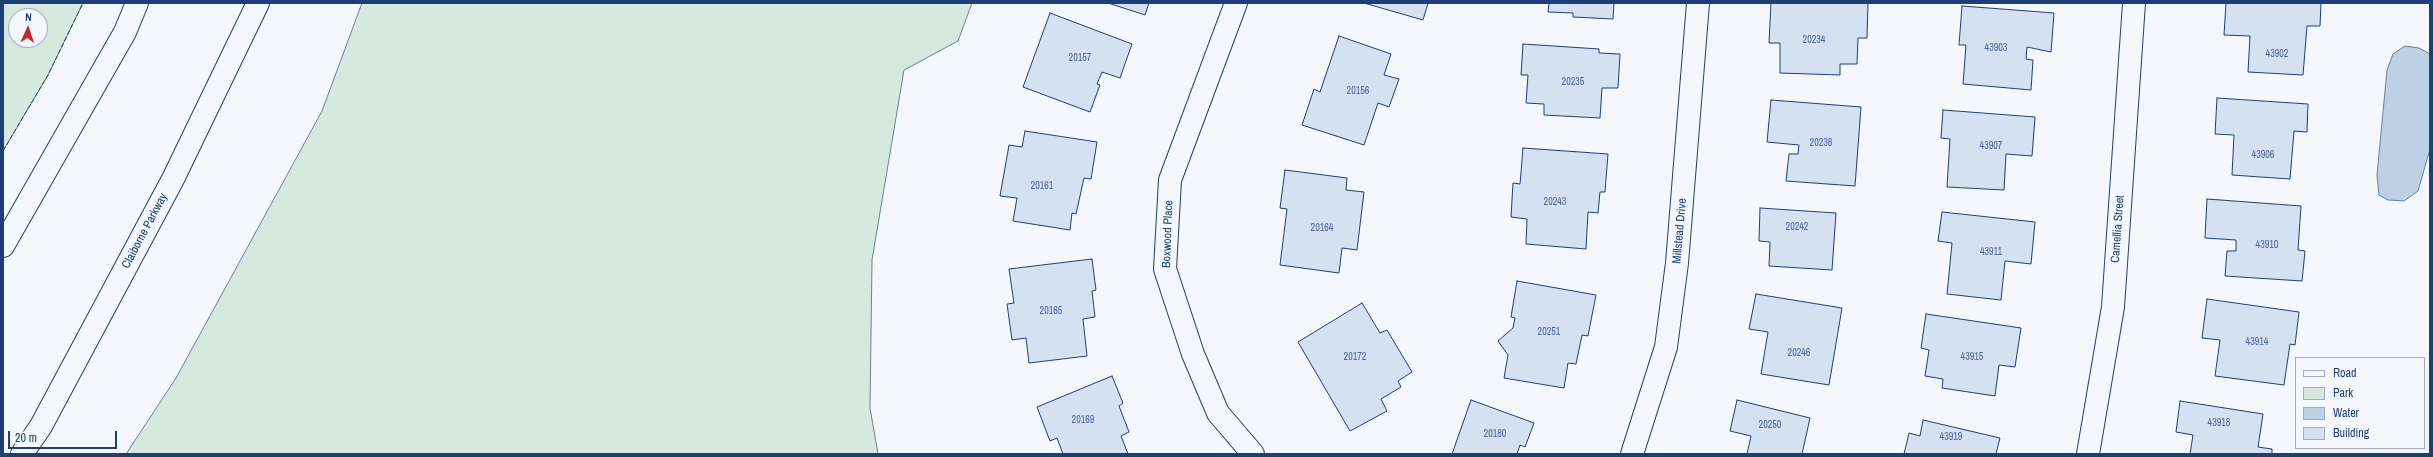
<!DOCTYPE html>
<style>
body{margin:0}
#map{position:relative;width:2433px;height:457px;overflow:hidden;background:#f4f7fb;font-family:"Archivo Narrow",sans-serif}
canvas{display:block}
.frame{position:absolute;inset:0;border:4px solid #1d3f73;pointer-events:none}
.legend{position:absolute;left:2295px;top:357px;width:130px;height:92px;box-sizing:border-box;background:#f4f7fb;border:1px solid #9eadc5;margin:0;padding:5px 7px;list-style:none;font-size:12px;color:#1d3f73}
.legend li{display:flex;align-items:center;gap:8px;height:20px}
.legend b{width:20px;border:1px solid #9eadc5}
.north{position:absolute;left:8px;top:8px;width:40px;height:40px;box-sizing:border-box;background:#f4f7fb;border:1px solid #9eadc5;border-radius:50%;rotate:3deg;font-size:11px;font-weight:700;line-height:16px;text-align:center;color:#1d3f73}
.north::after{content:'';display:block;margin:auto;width:14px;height:18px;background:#c62828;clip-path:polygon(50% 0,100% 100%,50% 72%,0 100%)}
.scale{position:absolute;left:8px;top:431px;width:109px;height:18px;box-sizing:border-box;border:2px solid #1d3f73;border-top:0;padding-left:5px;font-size:12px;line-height:14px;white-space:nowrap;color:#1d3f73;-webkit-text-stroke:3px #f4f7fb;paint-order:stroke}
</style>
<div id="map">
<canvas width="2433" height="457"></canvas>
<div class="frame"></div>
<ul class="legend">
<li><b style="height:5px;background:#f4f7fb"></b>Road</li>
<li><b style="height:11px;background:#d7e8df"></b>Park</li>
<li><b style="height:11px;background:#bed0e5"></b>Water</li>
<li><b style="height:11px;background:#d5e0f0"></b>Building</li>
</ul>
<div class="north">N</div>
<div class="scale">20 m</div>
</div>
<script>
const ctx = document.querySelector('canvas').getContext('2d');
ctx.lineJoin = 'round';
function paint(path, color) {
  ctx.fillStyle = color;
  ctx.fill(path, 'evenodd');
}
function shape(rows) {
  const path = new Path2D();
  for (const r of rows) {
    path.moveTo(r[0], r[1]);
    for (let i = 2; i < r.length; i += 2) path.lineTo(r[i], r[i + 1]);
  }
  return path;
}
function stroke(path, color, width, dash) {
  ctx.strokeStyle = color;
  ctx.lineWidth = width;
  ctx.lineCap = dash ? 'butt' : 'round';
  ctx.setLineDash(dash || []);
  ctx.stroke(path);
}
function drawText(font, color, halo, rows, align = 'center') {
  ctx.font = font + ' "Archivo Narrow",sans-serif';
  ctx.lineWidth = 3;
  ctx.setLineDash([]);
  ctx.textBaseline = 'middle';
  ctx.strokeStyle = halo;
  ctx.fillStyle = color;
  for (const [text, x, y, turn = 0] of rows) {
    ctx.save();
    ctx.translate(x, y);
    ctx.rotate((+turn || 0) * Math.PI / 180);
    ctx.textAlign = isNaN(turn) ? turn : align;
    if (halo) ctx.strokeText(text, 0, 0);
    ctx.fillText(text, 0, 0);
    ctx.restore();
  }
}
const green = shape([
 [3,3,83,3,48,75,3,151,3,3],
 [16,16,40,16,40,40,16,40,16,16],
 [362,3,972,3,958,41,904,70,872,260,870,408,878,454,126,454,176,378,322,111,362,3]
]);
paint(green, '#d7e8df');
stroke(green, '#687fa3', 1);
const water = shape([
 [2405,46,2419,48,2430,54,2430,149,2418,191,2404,201,2388,200,2379,195,2377,175,2387,70,2393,54,2405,46]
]);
paint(water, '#bed0e5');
stroke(water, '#687fa3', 1);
const building = shape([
 [1108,3,1149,3,1145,15,1108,3],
 [1364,3,1428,3,1423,20,1364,3],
 [1549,3,1614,3,1613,19,1573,17,1573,13,1548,12,1549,3],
 [1771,3,1868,3,1867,38,1858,38,1857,64,1840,64,1840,75,1780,73,1780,43,1769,43,1771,3],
 [2226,3,2321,3,2320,26,2307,26,2303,75,2248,72,2250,36,2224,35,2226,3],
 [1962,6,2054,13,2051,52,2027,47,2026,59,2033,60,2031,90,1963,84,1966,45,1959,45,1962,6],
 [1050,13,1132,44,1120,78,1102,72,1097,84,1100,85,1090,112,1023,87,1050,13],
 [1339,36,1391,54,1384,75,1399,79,1389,107,1378,103,1364,145,1302,125,1314,89,1320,92,1339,36],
 [1523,44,1599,49,1599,53,1620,54,1618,88,1602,88,1600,118,1544,115,1544,104,1526,103,1528,75,1521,75,1523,44],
 [2217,98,2308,104,2307,132,2294,131,2290,179,2232,175,2234,135,2215,134,2217,98],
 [1771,100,1861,107,1855,186,1786,181,1789,154,1798,154,1799,145,1767,142,1771,100],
 [1943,110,2035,117,2032,156,2006,154,2004,190,1947,187,1950,139,1941,138,1943,110],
 [1025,131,1097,142,1091,179,1084,178,1076,214,1072,213,1070,230,1013,221,1017,198,1000,196,1009,145,1022,147,1025,131],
 [1523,148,1608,154,1605,192,1600,192,1598,213,1588,212,1586,249,1526,244,1527,219,1511,217,1513,183,1520,184,1523,148],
 [1285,170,1347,178,1346,190,1364,192,1357,250,1342,248,1339,273,1280,265,1287,209,1280,208,1285,170],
 [2207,199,2301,206,2298,250,2305,251,2302,281,2225,276,2227,251,2236,251,2236,240,2205,238,2207,199],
 [1760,208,1836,213,1832,270,1769,266,1770,242,1759,241,1760,208],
 [1942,212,2035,222,2031,264,2005,261,2001,300,1947,294,1952,243,1938,241,1942,212],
 [1092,259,1096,290,1092,291,1095,317,1083,319,1087,356,1029,363,1026,338,1012,340,1007,304,1014,303,1009,269,1092,259],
 [1517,281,1596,295,1588,336,1582,335,1576,364,1568,363,1564,388,1504,378,1508,355,1498,341,1513,328,1515,318,1511,317,1517,281],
 [1756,294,1842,308,1829,385,1761,374,1768,332,1749,329,1756,294],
 [2207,299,2299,312,2295,345,2290,344,2284,385,2215,376,2220,340,2202,338,2207,299],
 [1362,303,1380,333,1387,330,1412,372,1398,381,1401,387,1381,399,1387,411,1350,431,1298,342,1362,303],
 [1926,314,2021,328,2015,367,1999,365,1995,396,1942,388,1943,379,1925,376,1929,350,1921,348,1926,314],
 [1112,376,1123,403,1119,406,1129,432,1121,436,1128,454,1063,454,1057,438,1050,441,1037,407,1112,376],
 [1471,400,1534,423,1525,447,1520,445,1517,454,1452,454,1471,400],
 [1737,400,1810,418,1802,454,1747,454,1751,436,1730,431,1737,400],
 [2180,401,2263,414,2258,447,2272,449,2272,454,2190,454,2193,435,2176,432,2180,401],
 [1923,420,2000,438,1996,454,1904,454,1909,433,1920,436,1923,420]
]);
paint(building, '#d5e0f0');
stroke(building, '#1d3f73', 1);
const minor = shape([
 [1236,3,1170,180,1165,269,1193,354,1218,413,1253,454],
 [1632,454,1666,347,1677,263,1698,3],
 [2088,454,2113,307,2134,3]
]);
const major = shape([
 [3,246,125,32,137,3],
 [22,454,41,426,173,179,258,3]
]);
stroke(minor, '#1d3f73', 24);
stroke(major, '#1d3f73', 24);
stroke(minor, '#f4f7fb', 22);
stroke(major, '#f4f7fb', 22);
stroke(shape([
 [3,151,48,75,83,3]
]), '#1d3f73', 1, [5, 2]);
drawText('10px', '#4b6792', null, [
 ["20234",1814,40],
 ["43903",1996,48],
 ["43902",2277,54],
 ["20157",1080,58],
 ["20235",1573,82],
 ["20156",1358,91],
 ["20238",1821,143],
 ["43907",1991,146],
 ["43906",2263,155],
 ["20161",1042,186],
 ["20243",1555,202],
 ["20242",1797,227],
 ["20164",1322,228],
 ["43910",2267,245],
 ["43911",1991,252],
 ["20165",1051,311],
 ["20251",1549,332],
 ["43914",2257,342],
 ["20246",1799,353],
 ["20172",1355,357],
 ["43915",1972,357],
 ["20169",1083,420],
 ["43918",2219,423],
 ["20250",1770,425],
 ["20180",1495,434],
 ["43919",1951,437]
]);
drawText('12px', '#1d3f73', '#f4f7fb', [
 ["Camellia Street",2118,229,-86],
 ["Claiborne Parkway",145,231,-62],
 ["Millstead Drive",1680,231,-85],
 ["Boxwood Place",1168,234,-88]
]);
</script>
